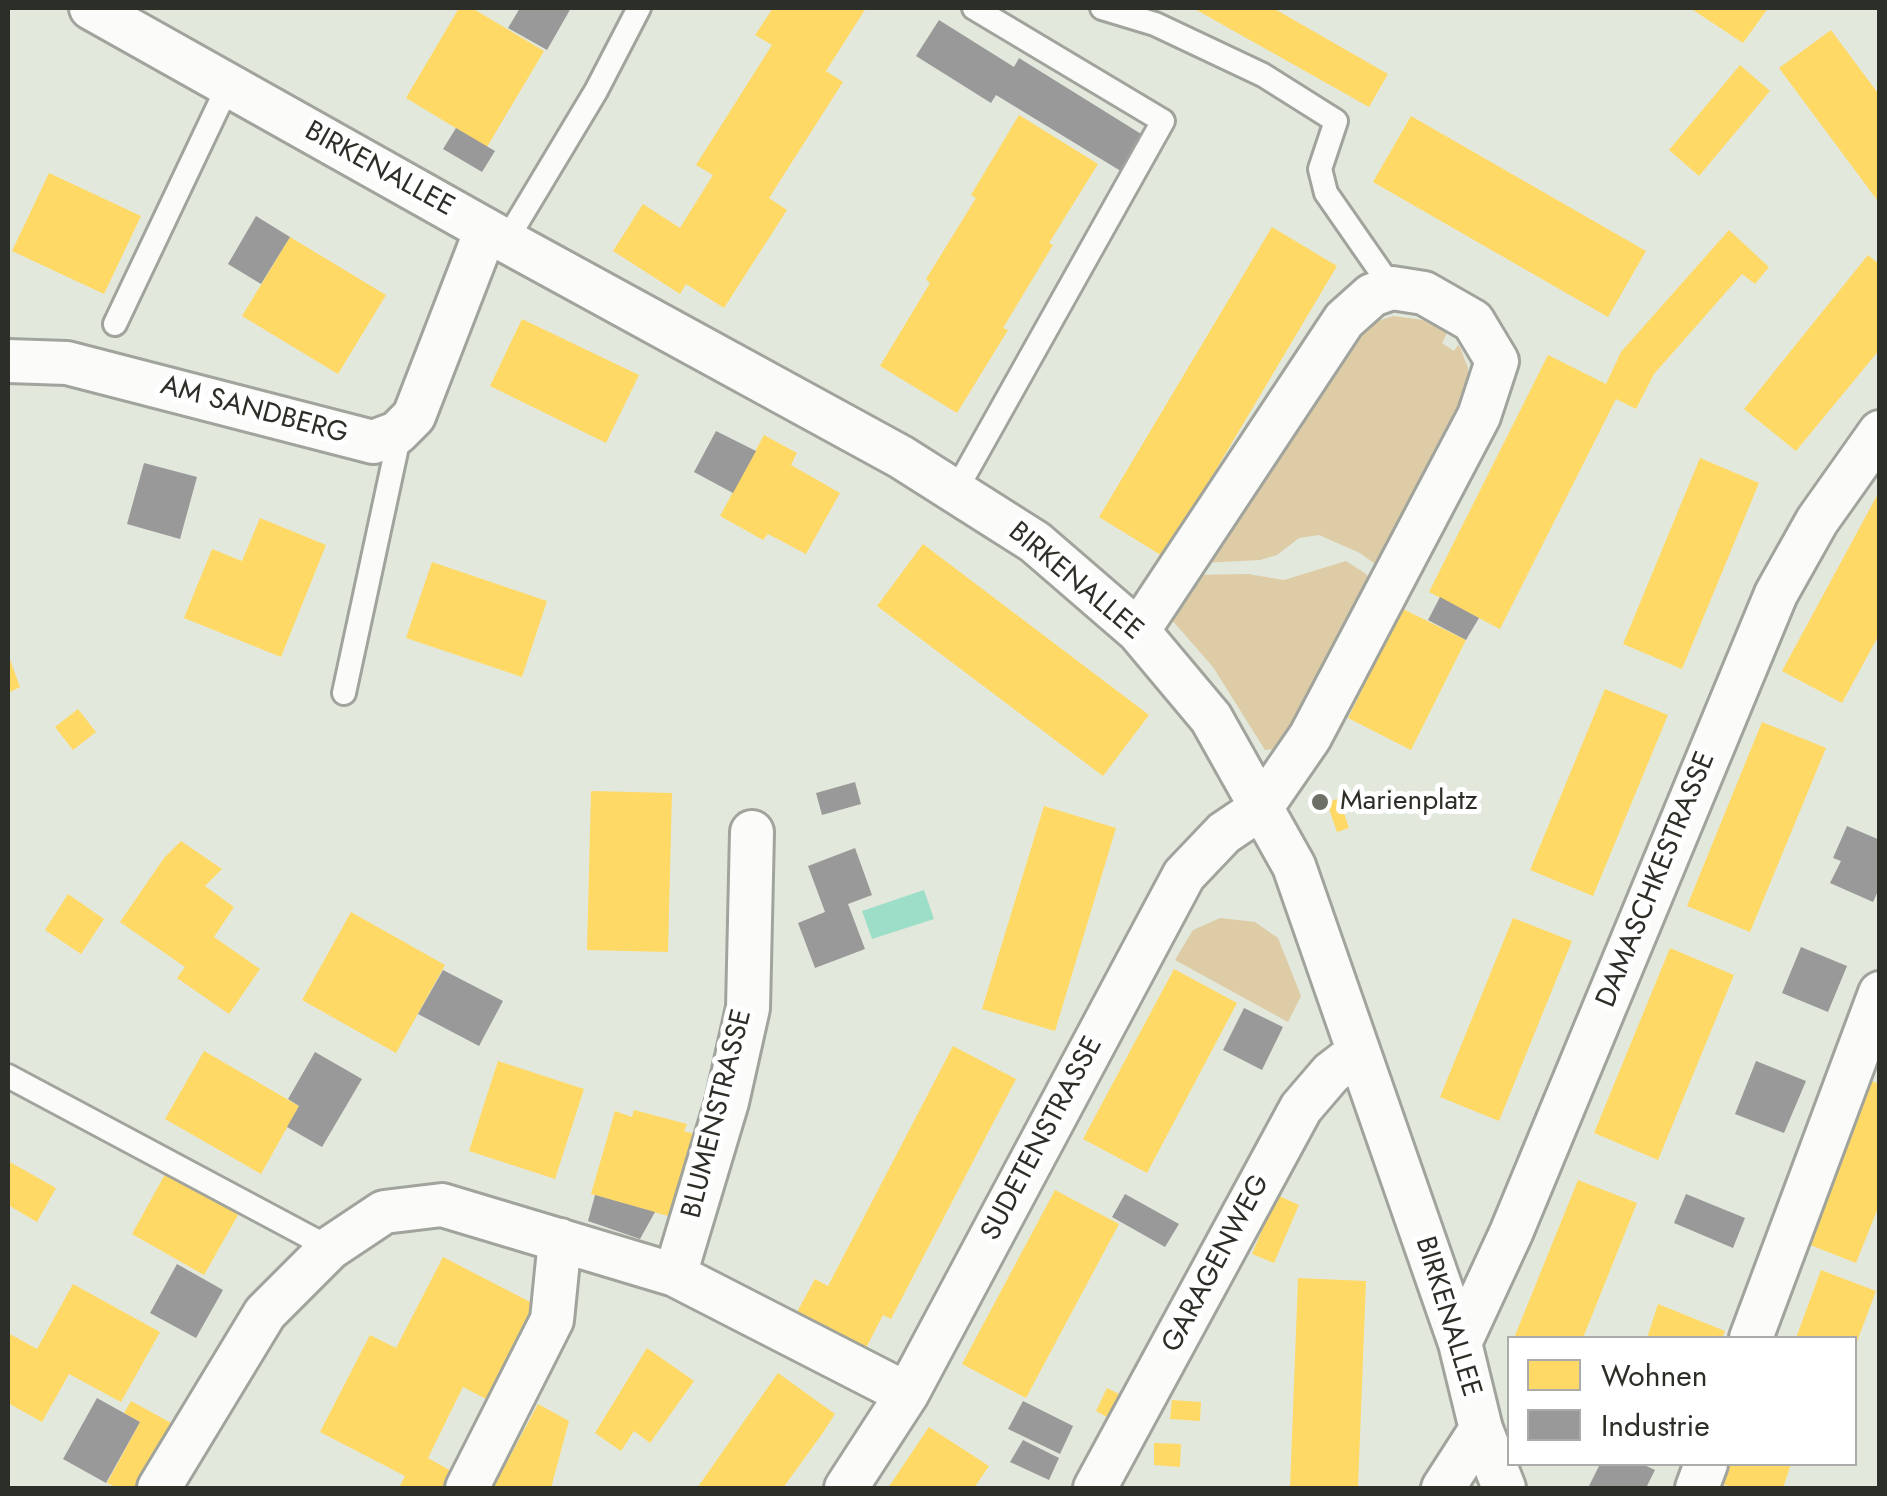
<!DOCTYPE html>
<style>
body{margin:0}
#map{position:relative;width:1887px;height:1496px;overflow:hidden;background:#e3e8dd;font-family:Jost,sans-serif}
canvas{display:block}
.frame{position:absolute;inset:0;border:10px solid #2c2f28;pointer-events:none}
.legend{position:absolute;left:1507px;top:1336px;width:350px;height:130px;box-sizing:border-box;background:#fff;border:2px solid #abaca9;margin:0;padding:12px 18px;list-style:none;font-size:30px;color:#2c2f28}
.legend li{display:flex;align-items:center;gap:20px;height:50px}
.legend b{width:50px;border:2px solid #abaca9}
</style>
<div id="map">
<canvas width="1887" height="1496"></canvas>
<div class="frame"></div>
<ul class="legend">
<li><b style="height:28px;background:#ffd966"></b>Wohnen</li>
<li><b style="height:28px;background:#999"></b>Industrie</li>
</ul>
</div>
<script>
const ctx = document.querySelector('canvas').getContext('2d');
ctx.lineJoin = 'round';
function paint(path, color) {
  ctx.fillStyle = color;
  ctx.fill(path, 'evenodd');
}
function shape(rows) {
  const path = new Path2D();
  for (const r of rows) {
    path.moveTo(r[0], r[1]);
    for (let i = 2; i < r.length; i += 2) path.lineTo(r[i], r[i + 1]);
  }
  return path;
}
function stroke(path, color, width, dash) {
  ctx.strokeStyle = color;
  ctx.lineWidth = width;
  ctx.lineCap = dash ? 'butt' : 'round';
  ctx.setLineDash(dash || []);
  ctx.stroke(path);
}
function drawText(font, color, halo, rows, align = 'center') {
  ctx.font = font + ' Jost,sans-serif';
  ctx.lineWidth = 10;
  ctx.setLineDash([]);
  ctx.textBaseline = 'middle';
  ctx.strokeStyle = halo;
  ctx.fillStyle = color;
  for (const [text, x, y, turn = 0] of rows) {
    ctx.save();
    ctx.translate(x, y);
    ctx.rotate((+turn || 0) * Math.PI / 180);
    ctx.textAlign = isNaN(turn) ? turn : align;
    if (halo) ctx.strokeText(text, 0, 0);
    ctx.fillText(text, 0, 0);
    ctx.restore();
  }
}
paint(shape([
 [1393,316,1423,320,1447,333,1442,343,1454,351,1458,345,1460,347,1468,368,1468,382,1464,401,1382,569,1360,553,1319,535,1299,538,1277,555,1260,560,1202,563,1365,325],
 [1346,561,1366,574,1373,585,1279,749,1265,750,1213,667,1171,619,1192,575,1248,574,1284,580],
 [1220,918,1255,922,1278,938,1301,996,1288,1022,1175,960,1193,930]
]), '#ddcca5');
paint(shape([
 [924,890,934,919,872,939,862,911]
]), '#9cdec7');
paint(shape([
 [459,8,472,8,544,51,487,147,406,98],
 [773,8,866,8,826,71,843,82,769,198,787,210,724,308,686,284,680,294,613,251,643,204,680,228,713,175,696,165,772,45,755,35],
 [1193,8,1273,8,1388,74,1369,107],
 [1690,8,1768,8,1743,43],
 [1831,30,1880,96,1880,204,1779,68],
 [1740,65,1770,91,1699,176,1669,150],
 [1019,115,1098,164,1049,243,1053,245,1003,328,1008,330,957,413,880,366,930,283,926,279,976,198,971,195],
 [1411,116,1646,251,1608,317,1373,182],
 [49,173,141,216,104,294,12,251],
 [1272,227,1337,266,1164,557,1099,517],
 [1729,230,1769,267,1755,284,1742,274,1654,374,1636,409,1616,399,1500,629,1429,592,1548,355,1606,384,1621,352],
 [290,237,386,295,338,374,242,316],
 [1868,255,1880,265,1880,349,1796,451,1744,409],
 [522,319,639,375,606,443,490,386],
 [764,435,797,453,791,465,840,493,806,554,768,534,763,540,720,516],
 [1700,458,1759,483,1682,669,1623,644],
 [1880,490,1880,633,1842,703,1782,671],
 [260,518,326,545,281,657,184,618,212,549,242,561],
 [923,544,1149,715,1103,776,877,606],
 [432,562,547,601,522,677,406,638],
 [1403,609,1466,640,1411,750,1348,718,1363,688,1354,684,1382,631,1389,634],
 [8,654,20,687,8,693],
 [1605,689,1668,715,1593,896,1530,870],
 [78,709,96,732,73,750,55,727],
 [1762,722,1826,748,1750,932,1687,906],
 [591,791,672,793,668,952,587,950],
 [1339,798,1349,828,1337,832,1327,803],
 [1044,806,1116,828,1055,1031,982,1009],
 [181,841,222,869,205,886,234,907,214,937,260,969,229,1014,177,978,185,967,120,922,164,858],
 [68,894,104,919,81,954,45,930],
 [351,912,445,965,396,1053,302,1000],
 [1513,918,1572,941,1499,1121,1440,1097],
 [1670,948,1734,975,1658,1160,1594,1133],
 [1174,969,1237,1003,1147,1173,1083,1139],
 [953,1046,1016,1079,891,1319,883,1315,866,1348,797,1312,815,1279,828,1286],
 [204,1051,299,1106,261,1174,165,1119],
 [498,1061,584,1089,555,1179,469,1151],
 [1868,1080,1880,1084,1880,1203,1856,1263,1805,1243],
 [634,1110,687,1124,684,1131,698,1135,675,1218,591,1194,615,1111,632,1117],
 [8,1161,56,1188,37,1222,8,1205],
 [169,1167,242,1208,204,1275,132,1234],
 [1578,1180,1637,1203,1583,1338,1514,1338],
 [1055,1190,1119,1224,1026,1398,962,1364],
 [1277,1195,1299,1205,1274,1263,1252,1254],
 [443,1257,538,1306,490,1401,463,1387,452,1409,428,1458,453,1472,444,1488,399,1488,405,1476,320,1432,370,1335,396,1348],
 [1821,1270,1876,1291,1855,1347,1854,1338,1796,1338],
 [1298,1278,1366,1281,1358,1488,1290,1488],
 [73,1284,160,1332,121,1402,69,1374,42,1422,8,1403,8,1333,37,1349],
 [1658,1304,1725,1331,1722,1338,1647,1338],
 [647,1348,694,1381,650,1443,634,1431,621,1451,595,1433],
 [778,1373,835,1414,822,1434,783,1488,697,1488],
 [1107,1388,1127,1398,1114,1421,1096,1411],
 [1172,1400,1201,1402,1200,1421,1170,1419],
 [131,1401,173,1424,138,1488,118,1488,107,1483,140,1422,124,1413],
 [538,1404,569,1421,551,1488,493,1488],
 [929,1427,989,1466,974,1488,888,1488],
 [1154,1443,1181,1444,1180,1467,1154,1465],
 [1728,1464,1791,1464,1783,1488,1736,1488,1721,1484]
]), '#ffd966');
paint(shape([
 [520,8,571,8,547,50,508,28],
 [939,20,1014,67,1019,58,1146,137,1124,173,996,95,991,103,916,56],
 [456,128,495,151,482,172,443,149],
 [256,216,290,237,261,284,228,264],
 [716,431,756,451,733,493,694,472],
 [144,463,197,477,180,539,127,524],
 [1440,597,1479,618,1466,640,1428,620],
 [855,782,861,804,822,815,816,793],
 [1847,826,1880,840,1880,887,1873,902,1830,883,1841,861,1833,858],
 [855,848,872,895,848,904,865,949,815,968,798,923,825,912,808,866],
 [1801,947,1847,966,1828,1012,1782,993],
 [443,970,503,1001,479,1046,418,1014],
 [1244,1008,1283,1027,1262,1070,1223,1050],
 [315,1052,362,1079,322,1147,287,1127,299,1106,288,1099],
 [1756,1061,1806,1081,1784,1133,1735,1114],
 [1125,1194,1179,1224,1165,1247,1112,1217],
 [1686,1194,1745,1218,1733,1248,1674,1223],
 [595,1195,655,1212,640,1239,588,1221],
 [177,1264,223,1290,196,1338,150,1313],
 [97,1398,140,1422,106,1483,63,1459],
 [1023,1401,1073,1426,1060,1454,1008,1429],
 [1023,1440,1059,1458,1049,1480,1010,1462],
 [1600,1464,1642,1464,1655,1470,1646,1488,1588,1488]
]), '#999');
const service = shape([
 [1102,8,1155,24,1263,75,1336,121,1320,169,1326,193,1392,288],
 [506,241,596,91,639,8],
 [115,324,228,86],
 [955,492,1163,121,974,8],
 [344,693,401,428],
 [8,1076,330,1248]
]);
const minor = shape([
 [91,8,506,241,901,457,1035,542,1138,631,1211,718,1294,866,1460,1343,1481,1429,1504,1488],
 [8,361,67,363,373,442,397,433,414,416,486,230],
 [675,1275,727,1102,748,1008,752,832],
 [1751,1338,1880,993],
 [1460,1343,1511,1233,1776,594,1817,521,1880,432],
 [159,1488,265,1313,330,1248,384,1212,442,1205,675,1275,907,1394],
 [467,1488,552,1320,560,1240],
 [846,1488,907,1394,1184,875,1224,833,1261,808,1310,737,1479,416,1497,361,1473,321,1424,293,1392,288,1372,295,1344,320,1138,631],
 [1095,1488,1301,1108,1331,1073,1357,1053],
 [1443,1488,1481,1429],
 [1697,1488,1706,1464]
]);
stroke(service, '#a0a49c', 28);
stroke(minor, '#a0a49c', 48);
stroke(service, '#fbfcfa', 22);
stroke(minor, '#fbfcfa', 42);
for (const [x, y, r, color] of [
 [1320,802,10,"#6c7067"]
]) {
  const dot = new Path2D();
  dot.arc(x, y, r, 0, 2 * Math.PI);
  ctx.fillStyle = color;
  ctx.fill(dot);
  stroke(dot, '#fff', 4);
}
drawText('28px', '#2c2f28', '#fff', [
 ["BIRKENALLEE",379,170,29],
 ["AM SANDBERG",254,411,15],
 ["BIRKENALLEE",1075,582,40],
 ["DAMASCHKESTRASSE",1657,880,-68],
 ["BLUMENSTRASSE",718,1114,-76],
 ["SUDETENSTRASSE",1043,1139,-62],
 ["GARAGENWEG",1217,1264,-62],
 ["BIRKENALLEE",1447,1317,73]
]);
drawText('28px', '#2c2f28', '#fff', [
 ["Marienplatz",1340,802]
], 'left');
</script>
